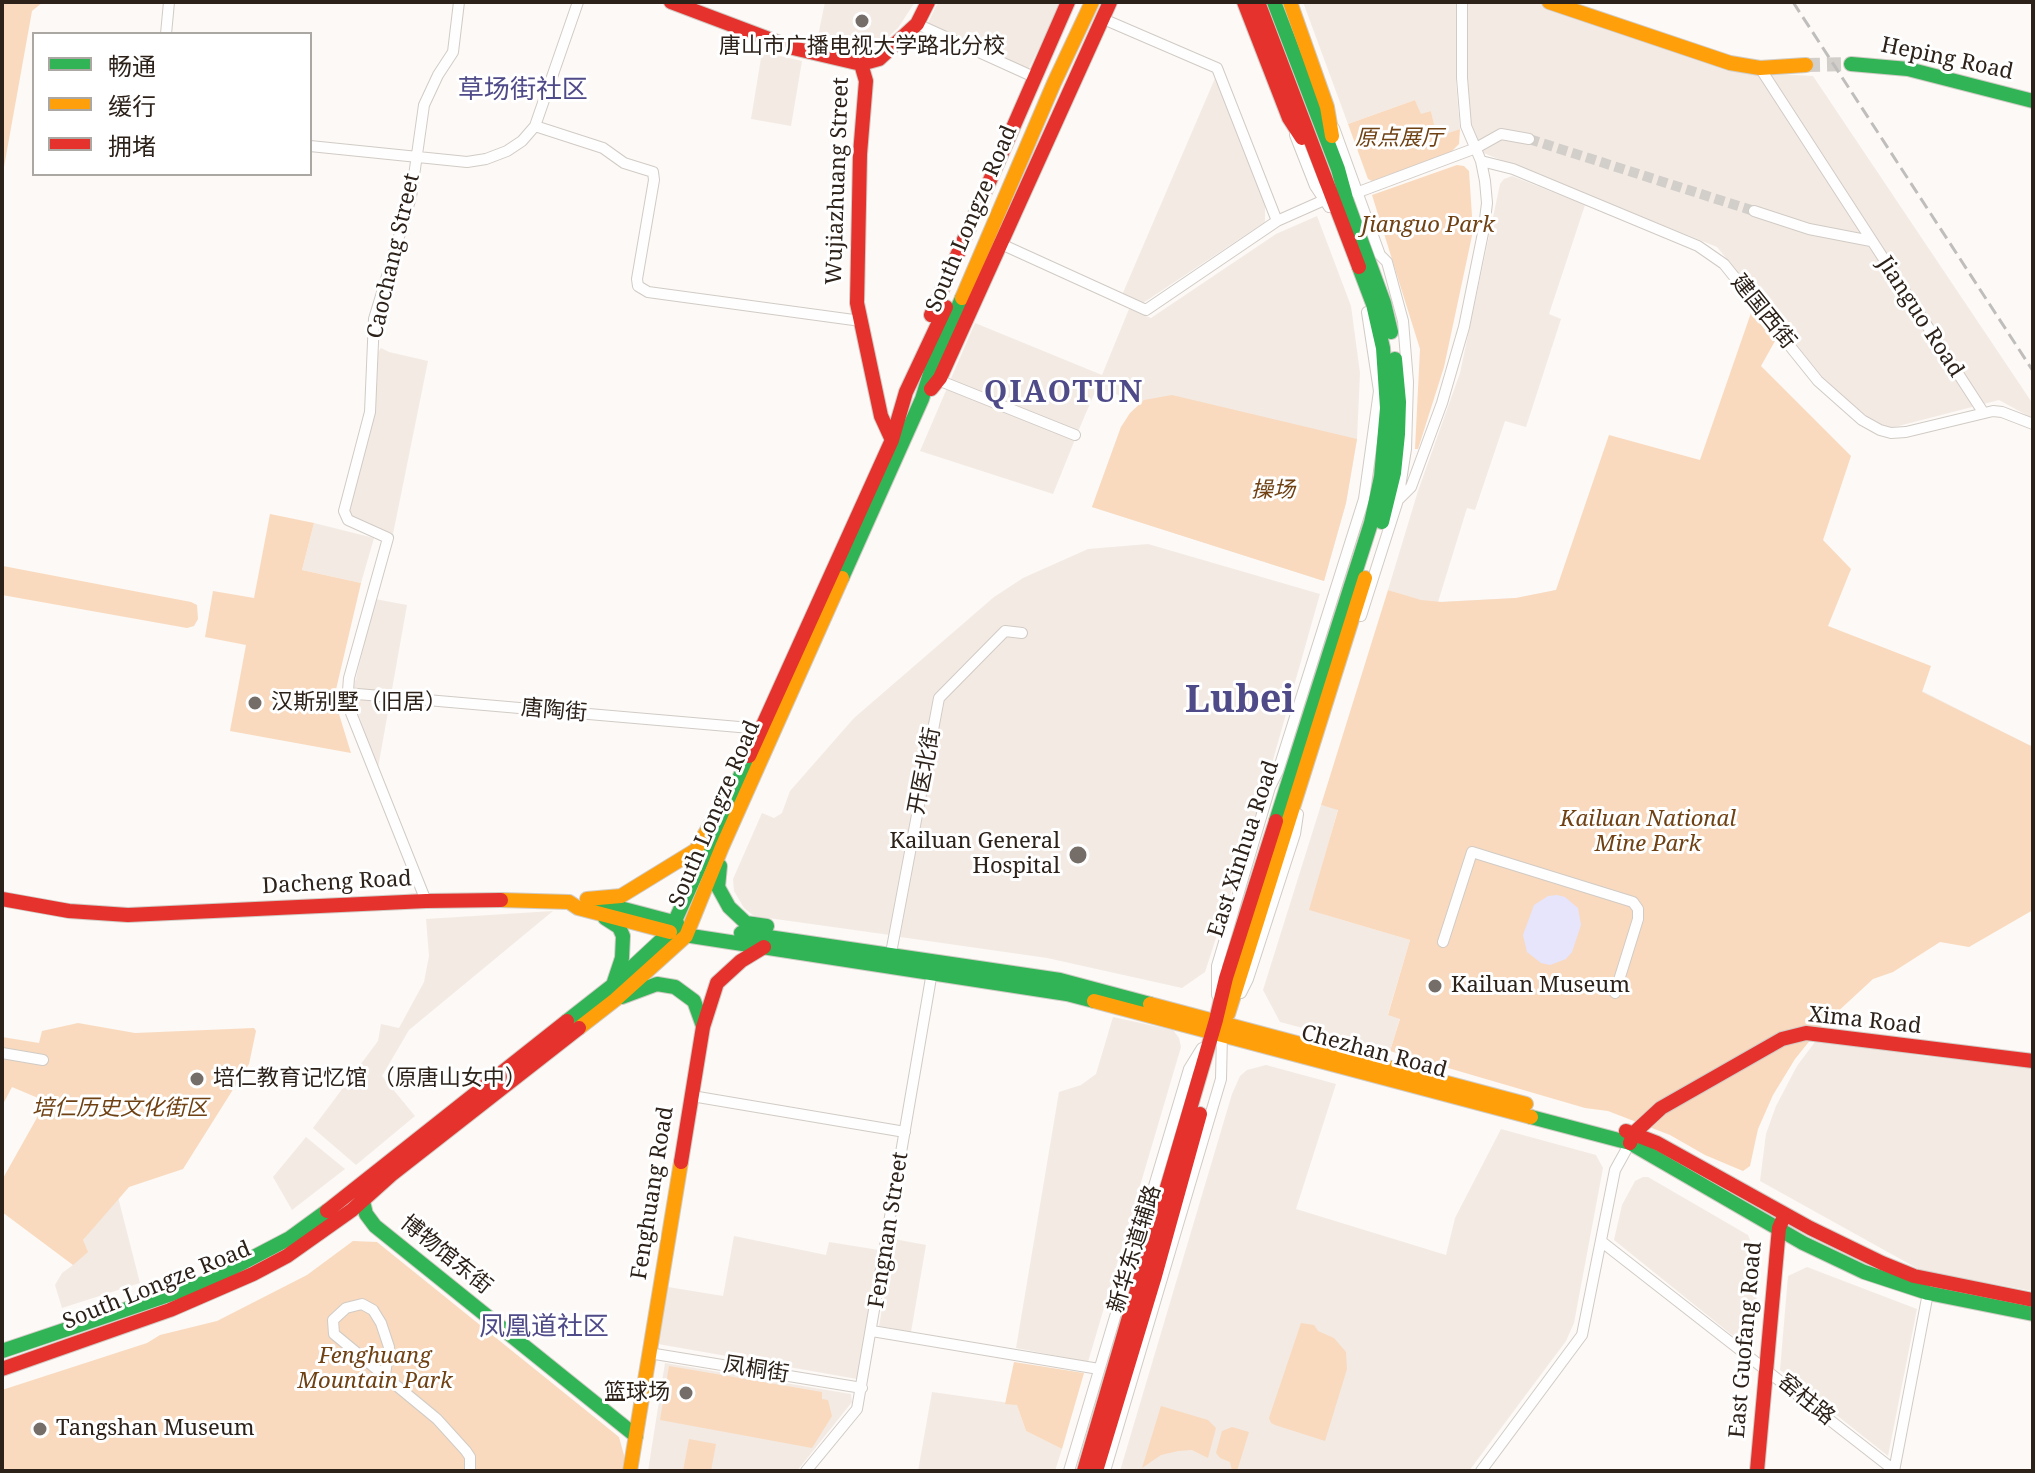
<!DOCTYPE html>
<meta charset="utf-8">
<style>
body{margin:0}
#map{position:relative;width:2035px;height:1473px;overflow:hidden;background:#fcf9f6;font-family:"Noto Serif","Noto Sans SC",serif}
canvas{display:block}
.frame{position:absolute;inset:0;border:4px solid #2c221a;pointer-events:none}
.legend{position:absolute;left:32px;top:32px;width:280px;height:144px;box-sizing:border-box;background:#fff;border:2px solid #aba7a3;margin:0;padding:10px 14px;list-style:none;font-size:24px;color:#2c221a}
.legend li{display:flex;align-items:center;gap:16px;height:40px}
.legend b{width:40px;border:2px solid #aba7a3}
</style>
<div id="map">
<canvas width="2035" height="1473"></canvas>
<div class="frame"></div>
<ul class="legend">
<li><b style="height:10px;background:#30b455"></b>畅通</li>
<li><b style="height:10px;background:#ff9f0a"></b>缓行</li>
<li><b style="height:10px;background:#e5322d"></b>拥堵</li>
</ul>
</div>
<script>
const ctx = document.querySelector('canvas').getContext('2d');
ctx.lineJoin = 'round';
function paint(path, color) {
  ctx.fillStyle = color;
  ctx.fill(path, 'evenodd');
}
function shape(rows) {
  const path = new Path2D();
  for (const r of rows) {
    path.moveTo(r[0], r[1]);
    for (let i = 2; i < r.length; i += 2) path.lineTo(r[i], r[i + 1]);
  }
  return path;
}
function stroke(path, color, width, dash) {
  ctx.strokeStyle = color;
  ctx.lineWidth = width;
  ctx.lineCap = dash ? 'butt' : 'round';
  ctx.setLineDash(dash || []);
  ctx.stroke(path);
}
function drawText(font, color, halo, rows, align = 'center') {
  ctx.font = font + ' "Noto Serif","Noto Sans SC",serif';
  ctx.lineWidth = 6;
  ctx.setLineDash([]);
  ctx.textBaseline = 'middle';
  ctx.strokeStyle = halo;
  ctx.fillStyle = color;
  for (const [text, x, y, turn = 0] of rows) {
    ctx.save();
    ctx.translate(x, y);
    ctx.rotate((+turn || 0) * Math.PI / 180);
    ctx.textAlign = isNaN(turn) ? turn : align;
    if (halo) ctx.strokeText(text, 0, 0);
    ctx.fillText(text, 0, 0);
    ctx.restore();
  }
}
paint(shape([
 [825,2,915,2,898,28,879,45,866,51,817,41],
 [938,2,1062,2,1028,70,928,23],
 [1303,2,1457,2,1456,83,1460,129,1437,138,1431,111,1421,115,1415,100,1348,124],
 [1467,2,1535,2,1743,72,1813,76,2033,404,2033,416,2030,417,1999,400,1891,428,1877,423,1838,396,1717,247,1481,152,1471,128,1465,74],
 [762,52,802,61,791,126,751,119],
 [1216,76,1265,205,1265,222,1143,303,1122,295],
 [1512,176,1585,205,1549,314,1561,319,1526,427,1505,421,1475,510,1467,508,1438,602,1516,598,1556,590,1922,691,2033,747,1419,600,1388,590,1418,491,1460,373,1500,184,1504,179],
 [1317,216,1351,306,1360,373,1357,439,1346,503,1324,581,1092,507,1121,427,1140,403,1097,387,1077,434,949,383,975,323,1102,375,1129,309,1151,318,1276,234],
 [381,348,389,352,428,361,393,534,351,516,349,509,378,352],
 [948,386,1076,437,1053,494,920,451],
 [314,523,374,538,361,583,302,570],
 [1148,544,1320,594,1269,774,1205,972,1182,988,1047,958,900,937,941,701,1014,627,1006,625,935,697,890,935,754,916,744,908,734,891,733,879,762,813,774,818,782,813,790,791,854,718,994,597,1023,578,1088,549],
 [375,599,407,605,378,768,357,711,354,686],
 [1321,805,1338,809,1310,910,1410,940,1388,1014,1400,1018,1390,1051,1280,1022,1263,990],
 [553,911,409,1030,382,1076,415,1116,356,1165,313,1128,378,1041,381,1024,399,1028,424,982,429,956,426,919],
 [1113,1017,1173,1030,1179,1038,1181,1047,1088,1362,1016,1348,1059,1092,1081,1085,1096,1074],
 [1818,1038,1922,1056,2033,1067,2033,1291,1922,1271,1760,1181,1766,1134,1776,1106,1797,1066],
 [1266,1065,1336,1084,1296,1209,1446,1255,1455,1218,1501,1129,1596,1155,1603,1168,1574,1323,1566,1341,1469,1471,1120,1471,1232,1094,1240,1076,1247,1070],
 [306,1137,345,1169,292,1210,273,1177],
 [1643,1177,1648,1177,1748,1235,1760,1264,1752,1342,1748,1348,1614,1240,1622,1205,1635,1181],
 [118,1197,140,1283,62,1308,55,1285,62,1273,73,1265,83,1240],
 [734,1236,826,1255,829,1242,879,1250,857,1379,658,1344,668,1287,723,1296],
 [894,1239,926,1245,911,1332,879,1326],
 [1807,1267,1917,1309,1888,1456,1780,1370,1788,1276],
 [665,1363,851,1394,852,1402,797,1471,648,1471],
 [932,1392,1017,1404,1026,1431,1062,1449,1055,1471,918,1471]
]), '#f3eae3');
paint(shape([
 [4,2,43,2,32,11,2,178],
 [1415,100,1421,114,1431,111,1437,137,1460,129,1459,144,1451,152,1372,181,1368,179,1348,124],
 [1457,165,1464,166,1469,171,1473,231,1444,367,1418,449,1415,449,1420,349,1372,195],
 [1752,310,1775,341,1761,366,1851,456,1823,540,1851,569,1828,626,1931,666,1922,692,2033,747,2033,910,1969,947,1940,942,1893,972,1873,979,1820,1028,1795,1059,1773,1095,1758,1129,1750,1166,1743,1171,1705,1155,1670,1135,1608,1111,1585,1108,1390,1051,1400,1019,1388,1015,1410,940,1309,910,1338,810,1321,805,1388,590,1421,600,1442,602,1516,598,1556,590,1609,435,1700,460],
 [1172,395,1357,439,1346,503,1324,581,1092,507,1121,427,1130,413,1144,400],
 [270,514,314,523,302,570,361,583,334,698,351,753,230,731,246,645,205,637,213,591,254,598],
 [3,566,191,602,197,605,198,619,194,626,187,628,2,595],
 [78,1023,135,1033,254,1028,256,1031,249,1064,183,1169,129,1187,83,1240,88,1252,73,1265,2,1212,2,1180,43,1107,38,1098,12,1087,2,1106,2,1037,39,1043,42,1031],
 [353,1241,377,1242,619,1437,624,1455,624,1471,2,1471,2,1390,147,1343,160,1335,217,1321,307,1275],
 [1301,1323,1314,1325,1318,1331,1334,1338,1346,1352,1347,1369,1325,1441,1275,1425,1271,1423,1269,1418],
 [1014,1362,1084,1373,1062,1449,1026,1431,1017,1405,1005,1404],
 [669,1366,822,1392,822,1399,828,1400,832,1416,812,1448,660,1420],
 [1161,1406,1208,1420,1216,1428,1208,1458,1192,1450,1178,1451,1161,1455,1142,1468],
 [1232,1427,1249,1432,1237,1471,1232,1471,1230,1462,1220,1458,1216,1453,1222,1431],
 [689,1439,716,1444,711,1471,683,1471]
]), '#f9dabe');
paint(shape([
 [1557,895,1565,897,1578,908,1581,925,1572,952,1566,959,1550,965,1541,963,1527,952,1523,935,1534,905,1548,896]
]), '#e6e5fc');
stroke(shape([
 [1529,139,1754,211]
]), '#d2ceca', 10, [10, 5]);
stroke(shape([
 [1806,65,1851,64]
]), '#d2ceca', 14, [14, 7]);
const street = shape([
 [1101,18,1217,68,1277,221],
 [917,24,1034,77],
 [166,34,169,2],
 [1760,68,1983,412],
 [535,126,603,148,624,163,653,172,654,180,637,279,638,286,648,292,861,321],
 [1334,128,1380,255,1387,262,1403,321,1408,382,1406,449,1398,500,1361,616],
 [1295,135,1315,186,1329,207],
 [310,146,467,162,486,159,507,151,522,141,535,126,578,2],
 [1481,161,1513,169,1698,246,1724,264,1818,381,1862,420,1880,430,1891,433,1906,432,1993,411,2002,412,2033,424],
 [1356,193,1476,148,1501,134,1529,139],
 [1754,211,1809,229,1871,241],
 [1001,244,1146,310,1277,221,1331,197],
 [938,380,1075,435],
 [1399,499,1411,487,1442,403,1464,327,1484,228,1487,203,1485,181,1481,161,1466,126,1462,78,1462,2],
 [346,693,762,729],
 [426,901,347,703,349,678,388,538,348,520,344,511,370,412,374,319,411,197,424,105,438,75,453,52,459,2],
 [1443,942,1472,852,1633,902,1638,909,1638,919,1615,993],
 [891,953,939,698,1005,631,1022,633],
 [1241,993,1248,979,1295,834,1298,814],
 [1217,995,1217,966,1270,787,1278,771,1364,499,1379,391,1367,312],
 [2,1053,43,1060],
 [692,1096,905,1132],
 [1602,1242,1895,1471],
 [872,1331,1099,1369],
 [649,1353,862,1388],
 [385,1375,389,1347,381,1323,373,1310,362,1304,346,1308,333,1320,334,1334,437,1419,466,1451,470,1457,470,1471],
 [806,1471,857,1409,932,972],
 [1069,1471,1189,1069,1202,1048],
 [1105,1471,1221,1079,1222,1034],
 [1481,1471,1582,1335,1615,1170,1630,1143],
 [1894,1471,1928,1293]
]);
const fast = shape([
 [1274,2,1338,169,1347,202,1384,303,1391,332],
 [1851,64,1908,69,2033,101],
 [1382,522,1394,473,1398,434,1399,402,1395,359],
 [842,578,922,399,933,364,962,298],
 [1276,821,1371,523,1381,477,1387,408,1383,348,1373,304,1359,267],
 [720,866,718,887,729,907,746,923,767,926],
 [597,902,677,923],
 [605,918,619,927,623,936,622,958,613,985],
 [741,933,1060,980,1150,1004],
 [678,934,1067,994,1094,1001],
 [622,997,657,984,675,987,694,1001,703,1026],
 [567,1021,613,985,670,932,749,756],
 [1531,1117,1630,1143,1803,1243,1864,1272,1928,1293,2033,1314],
 [361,1193,366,1214,375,1226,636,1436],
 [2,1351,204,1283,290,1238,327,1211]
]);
const slow = shape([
 [1290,2,1327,107,1332,136],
 [1549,2,1730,63,1760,68,1806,65],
 [962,298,1054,83,1092,2],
 [587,899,621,896,696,850,710,825],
 [501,900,569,902,578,908,670,932],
 [1094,1001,1531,1117],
 [1150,1004,1526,1104],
 [1228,1014,1365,578],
 [579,1028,615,1000,686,936,722,847,842,578],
 [630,1471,681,1162]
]);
const jam = shape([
 [671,2,793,48,861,64,879,59,917,24,928,2],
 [1244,2,1289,118,1302,138],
 [1258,2,1359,267],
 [861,64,866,81,860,154,857,303,881,416,892,440],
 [931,315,1068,2],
 [931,389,940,378,1110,2],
 [749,756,892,440,906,392,946,307],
 [2,899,69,911,128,915,426,901,501,900],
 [1626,1131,1657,1143,1810,1228,1882,1263,1914,1276,2033,1300],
 [1630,1143,1634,1133,1661,1108,1782,1039,1806,1033,2033,1061],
 [681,1162,703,1027,717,983,741,961,764,947],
 [327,1211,567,1021],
 [2,1369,170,1310,253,1274,287,1256,352,1210,391,1175,579,1028],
 [1084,1471,1216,1020,1226,978,1276,821],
 [1096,1471,1155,1276,1200,1114],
 [1757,1471,1779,1228,1782,1221]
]);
stroke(street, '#d1cbc5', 12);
stroke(fast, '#d1cbc5', 16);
stroke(slow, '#d1cbc5', 16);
stroke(jam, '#d1cbc5', 16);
stroke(street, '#fffefe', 10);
stroke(fast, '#30b455', 14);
stroke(slow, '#ff9f0a', 14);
stroke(jam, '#e5322d', 14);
stroke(shape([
 [1793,2,2033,371]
]), '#c0bebd', 3, [12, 6]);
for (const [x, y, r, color] of [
 [862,21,8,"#756d67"],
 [255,703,8,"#756d67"],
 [1078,855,10,"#756d67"],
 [1435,986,8,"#756d67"],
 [197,1079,8,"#756d67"],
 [686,1393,8,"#756d67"],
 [40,1429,8,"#756d67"]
]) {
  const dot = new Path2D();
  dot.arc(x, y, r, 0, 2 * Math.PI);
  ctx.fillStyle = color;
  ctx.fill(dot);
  stroke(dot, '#fff', 3);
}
drawText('22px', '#2c221a', '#fff', [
 ["唐山市广播电视大学路北分校",862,47,"center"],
 ["汉斯别墅（旧居）",271,703],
 ["Kailuan General",1060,842,"right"],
 ["Hospital",1060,867,"right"],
 ["Kailuan Museum",1451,986],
 ["培仁教育记忆馆 （原唐山女中）",213,1079],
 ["篮球场",670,1393,"right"],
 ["Tangshan Museum",56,1429]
], 'left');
drawText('22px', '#2c221a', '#fff', [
 ["Heping Road",1947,59,12],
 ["Wujiazhuang Street",838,181,-88],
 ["South Longze Road",972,219,-67],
 ["Caochang Street",394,256,-77],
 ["建国西街",1763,312,51],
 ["Jianguo Road",1920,317,57],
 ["唐陶街",554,711,5],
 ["开医北街",925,771,-79],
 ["South Longze Road",715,814,-67],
 ["East Xinhua Road",1244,849,-72],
 ["Dacheng Road",337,883,-3],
 ["Xima Road",1865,1021,6],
 ["Chezhan Road",1374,1052,15],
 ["Fenghuang Road",653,1193,-81],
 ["Fengnan Street",889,1230,-81],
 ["新华东道辅路",1135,1249,-73],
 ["博物馆东街",446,1255,39],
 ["South Longze Road",157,1286,-22],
 ["East Guofang Road",1746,1340,-85],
 ["凤桐街",756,1370,9],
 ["窑柱路",1806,1400,39]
]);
drawText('italic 22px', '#6f4113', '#fff', [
 ["原点展厅",1399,139],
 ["Jianguo Park",1428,226],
 ["操场",1273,491],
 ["Kailuan National",1648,820],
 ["Mine Park",1648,845],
 ["培仁历史文化街区",120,1109],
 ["Fenghuang",375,1357],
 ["Mountain Park",375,1382]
]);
drawText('26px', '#4f4a88', '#fff', [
 ["草场街社区",523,91],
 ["凤凰道社区",544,1328]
]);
ctx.letterSpacing = '2px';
drawText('bold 30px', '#4f4a88', '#fff', [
 ["QIAOTUN",1064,393]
]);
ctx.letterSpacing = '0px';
drawText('bold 38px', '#4f4a88', '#fff', [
 ["Lubei",1240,701]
]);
</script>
